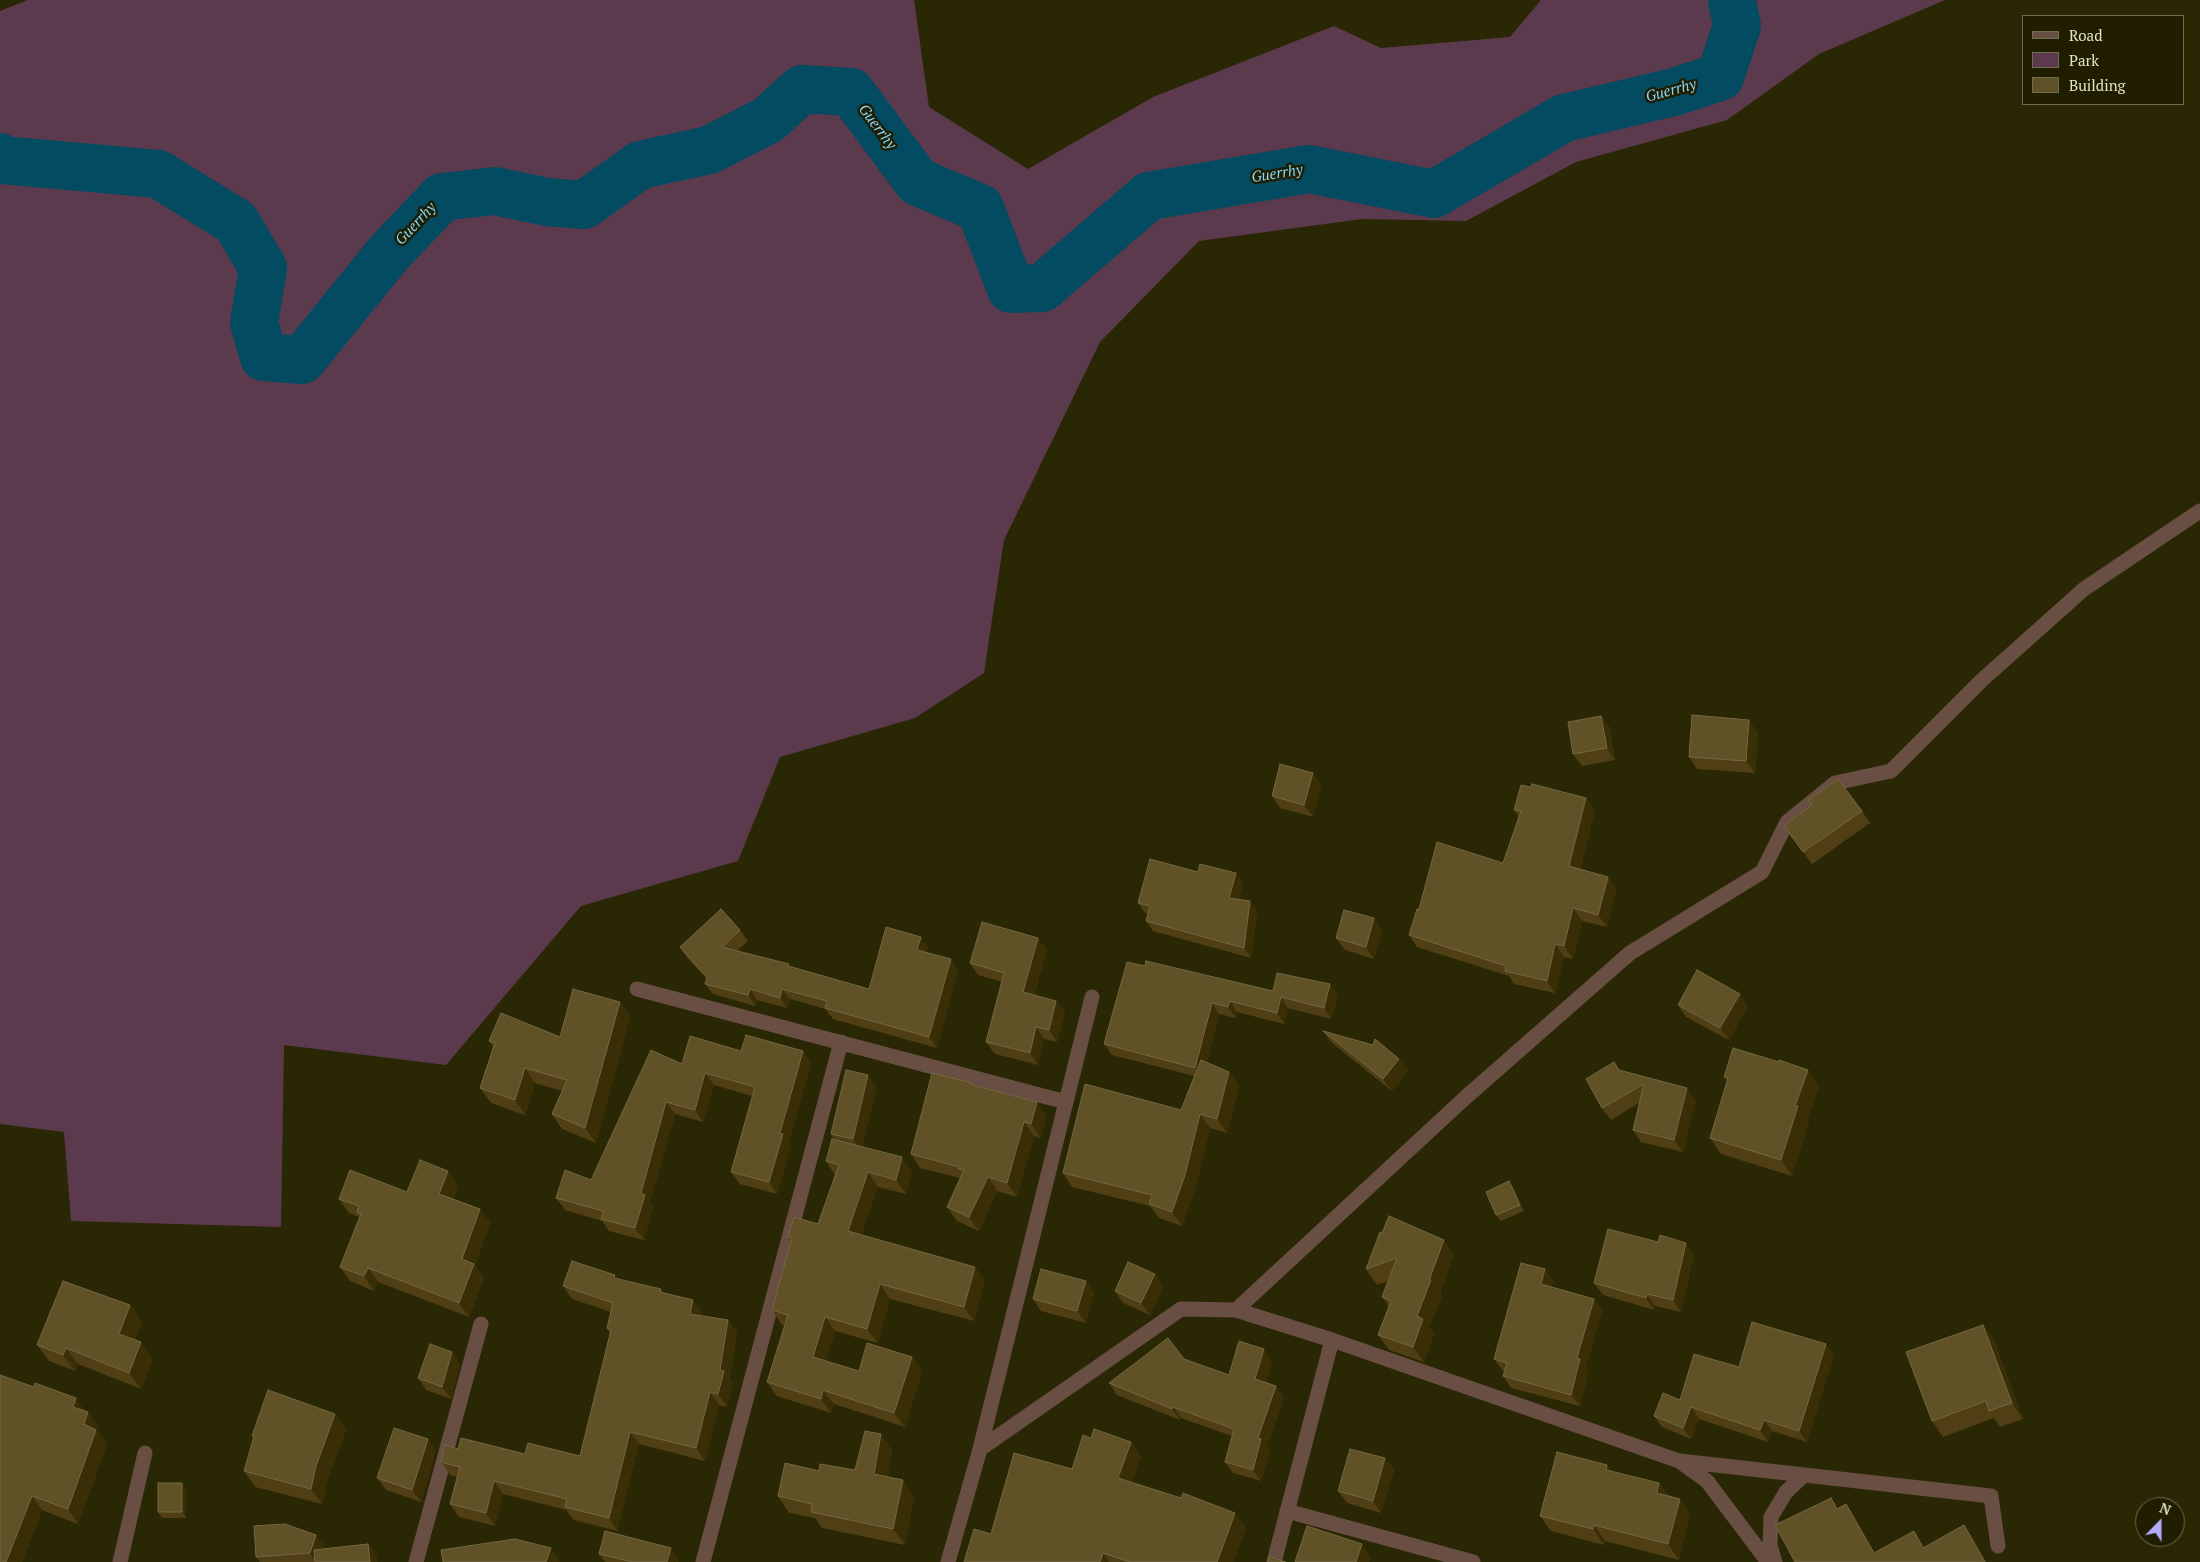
<!DOCTYPE html>
<style>
body{margin:0}
#map{position:relative;width:2200px;height:1562px;overflow:hidden;background:#2a2705;font-family:"PT Serif",serif}
canvas{display:block}
.legend{position:absolute;left:2022px;top:15px;width:162px;height:90px;box-sizing:border-box;background:#201d00;border:1px solid #6e6c51;margin:0;padding:6px 9px;list-style:none;font-size:15px;color:#e3e2ca}
.legend li{display:flex;align-items:center;gap:10px;height:25px}
.legend b{width:25px;border:1px solid #6e6c51}
.north{position:absolute;left:2135px;top:1497px;width:50px;height:50px;box-sizing:border-box;background:#201d00;border:1px solid #6e6c51;border-radius:50%;rotate:22deg;font-size:14px;font-weight:700;line-height:20px;text-align:center;color:#e3e2ca}
.north::after{content:'';display:block;margin:auto;width:18px;height:22px;background:#b0aefa;clip-path:polygon(50% 0,100% 100%,50% 72%,0 100%)}
</style>
<div id="map">
<canvas width="2200" height="1562"></canvas>
<ul class="legend">
<li><b style="height:6px;background:#694e43"></b>Road</li>
<li><b style="height:14px;background:#5c3a4d"></b>Park</li>
<li><b style="height:14px;background:#605127"></b>Building</li>
</ul>
<div class="north">N</div>
</div>
<script>
const ctx = document.querySelector('canvas').getContext('2d');
ctx.lineJoin = 'round';
function paint(path, color) {
  ctx.fillStyle = color;
  ctx.fill(path, 'evenodd');
}
function shape(rows) {
  const path = new Path2D();
  for (const r of rows) {
    path.moveTo(r[0], r[1]);
    for (let i = 2; i < r.length; i += 2) path.lineTo(r[i], r[i + 1]);
  }
  return path;
}
function stroke(path, color, width, dash) {
  ctx.strokeStyle = color;
  ctx.lineWidth = width;
  ctx.lineCap = dash ? 'butt' : 'round';
  ctx.setLineDash(dash || []);
  ctx.stroke(path);
}
function drawText(font, color, halo, rows, align = 'center') {
  ctx.font = font + ' "PT Serif",serif';
  ctx.lineWidth = 5;
  ctx.setLineDash([]);
  ctx.textBaseline = 'middle';
  ctx.strokeStyle = halo;
  ctx.fillStyle = color;
  for (const [text, x, y, turn = 0] of rows) {
    ctx.save();
    ctx.translate(x, y);
    ctx.rotate((+turn || 0) * Math.PI / 180);
    ctx.textAlign = isNaN(turn) ? turn : align;
    if (halo) ctx.strokeText(text, 0, 0);
    ctx.fillText(text, 0, 0);
    ctx.restore();
  }
}
paint(shape([
 [28,0,914,0,929,107,1028,169,1153,97,1334,26,1381,48,1510,37,1541,0,1945,0,1819,54,1727,120,1576,162,1466,221,1362,219,1199,241,1100,342,1004,540,984,673,915,718,780,757,738,861,581,906,446,1065,284,1045,281,1227,71,1221,64,1132,0,1124,0,11]
]), '#5c3a4d');
stroke(shape([
 [0,157,1,160,158,174,236,222,263,268,254,323,264,357,302,360,388,254,442,197,495,191,547,202,584,205,640,165,709,150,768,120,802,89,851,92,918,182,980,208,1011,289,1042,288,1149,196,1309,169,1434,194,1564,118,1674,92,1720,77,1737,26,1732,0]
]), '#034b61', 48);
stroke(shape([
 [637,989,1066,1102],
 [1236,1310,1332,1340,1679,1461,1707,1481,1768,1562],
 [980,1449,1181,1309,1236,1310,1466,1097,1630,953,1762,872,1787,822,1835,783,1891,771,1982,680,2084,589,2200,511],
 [1680,1461,1991,1496,1998,1546],
 [1287,1511,1473,1562],
 [120,1562,145,1453],
 [416,1562,481,1324],
 [703,1562,841,1042],
 [948,1562,980,1449,1092,997],
 [1274,1562,1332,1340],
 [1775,1562,1770,1545,1771,1517,1786,1492,1804,1475]
]), '#694e43', 15);
paint(shape([
 [1601,716,1610,728,1615,760,1582,766,1573,754],
 [1758,732,1755,773,1697,769,1689,757],
 [1313,773,1321,785,1313,817,1280,808,1272,796],
 [1531,787,1586,798,1595,810,1580,869,1608,877,1616,889,1607,927,1582,921,1573,959,1564,957,1555,993,1514,984,1509,976,1417,947,1409,935,1419,909,1503,863,1519,817,1514,810],
 [1812,805,1862,811,1870,823,1812,864,1784,826],
 [1198,872,1236,873,1243,883,1239,899,1250,901,1257,911,1251,958,1153,931,1146,921,1148,914,1145,913,1138,903],
 [1374,918,1382,930,1374,959,1345,950,1336,938],
 [740,930,748,941,737,951,869,989,928,947,926,952,958,970,937,1048,833,1019,825,1009,790,999,787,1008,757,1000,755,1006,713,994,705,984,707,979,687,958,680,947],
 [1047,950,1034,995,1056,1001,1065,1013,1057,1042,1044,1039,1038,1065,995,1054,986,1042,1002,982,978,975,970,963],
 [1145,966,1273,991,1330,984,1338,995,1331,1019,1288,1008,1284,1024,1237,1012,1236,1018,1219,1014,1207,1063,1229,1072,1239,1087,1227,1133,1210,1128,1195,1189,1182,1226,1159,1218,1150,1206,1072,1187,1063,1173,1181,1110,1194,1076,1112,1055,1104,1044],
 [620,1002,630,1017,596,1143,562,1129,552,1114,562,1091,535,1083,525,1115,491,1103,480,1088,493,1047,489,1041,560,1037],
 [1678,1005,1748,1006,1729,1040,1686,1017],
 [1323,1031,1399,1059,1408,1071,1392,1091,1332,1043],
 [741,1051,803,1051,811,1063,789,1142,791,1146,777,1194,740,1184,731,1172,752,1096,714,1085,703,1122,675,1114,650,1202,653,1207,644,1240,609,1231,602,1221,565,1210,556,1198,591,1180,682,1064],
 [1614,1062,1620,1071,1696,1100,1683,1152,1641,1142,1633,1130,1639,1103,1611,1120,1602,1108],
 [1808,1070,1819,1086,1807,1120,1809,1122,1792,1176,1721,1154,1710,1138,1728,1081,1724,1077],
 [975,1086,1046,1116,1041,1138,1034,1136,1017,1197,997,1191,979,1231,957,1221,947,1207,960,1178,920,1168,911,1154],
 [877,1087,862,1147,912,1172,906,1194,878,1187,861,1235,985,1281,974,1321,890,1299,878,1343,835,1331,826,1361,859,1371,912,1357,922,1371,905,1427,834,1404,831,1413,777,1396,767,1382,785,1325,782,1325,772,1310,791,1242,788,1237,818,1224,835,1175,826,1161,834,1139,831,1134],
 [448,1171,458,1186,453,1199,480,1209,490,1223,475,1265,484,1278,469,1317,378,1282,374,1291,350,1281,340,1267,359,1217,349,1213,339,1199,407,1192],
 [1513,1187,1524,1211,1501,1221,1496,1215],
 [1382,1233,1454,1255,1440,1294,1442,1296,1429,1327,1434,1334,1424,1362,1389,1350,1378,1335,1389,1307,1382,1297,1388,1281,1377,1285,1366,1269],
 [1658,1242,1694,1255,1681,1312,1655,1306,1654,1310,1603,1295,1594,1283],
 [1545,1269,1553,1281,1551,1287,1594,1299,1602,1311,1586,1367,1589,1371,1580,1406,1511,1388,1503,1376,1504,1371,1503,1371,1494,1359],
 [1155,1274,1163,1286,1150,1315,1123,1303,1115,1291],
 [617,1279,661,1289,663,1293,693,1300,702,1313,701,1316,728,1320,737,1333,730,1379,733,1384,727,1407,719,1405,705,1461,639,1444,617,1531,574,1520,566,1510,503,1494,495,1526,459,1517,450,1504,457,1477,450,1475,441,1462,458,1449,525,1454,580,1456,610,1334,607,1328,611,1312,572,1299,563,1286],
 [1086,1281,1094,1293,1086,1323,1041,1311,1033,1299],
 [130,1305,142,1322,135,1340,153,1359,141,1389,78,1364,75,1371,49,1361,37,1345],
 [1983,1325,1994,1340,2023,1419,2000,1427,1994,1418,1943,1437,1932,1421],
 [1834,1355,1807,1442,1772,1431,1768,1442,1699,1419,1691,1439,1662,1427,1654,1416,1680,1400,1739,1367],
 [1184,1359,1229,1375,1272,1361,1266,1382,1276,1386,1284,1398,1267,1447,1270,1451,1261,1481,1233,1473,1225,1462,1232,1436,1181,1418,1180,1420,1117,1395,1109,1383],
 [460,1364,451,1399,426,1390,418,1378],
 [0,1375,85,1411,99,1427,97,1431,107,1444,78,1524,42,1510,22,1562,0,1562],
 [335,1414,346,1430,327,1482,322,1504,255,1487,244,1471,254,1438,252,1436],
 [1091,1438,1131,1442,1141,1457,1132,1483,1246,1528,1233,1562,964,1562,991,1534,1072,1469],
 [428,1439,436,1451,421,1502,386,1490,377,1478],
 [892,1450,888,1477,903,1480,914,1497,905,1545,822,1528,815,1518,789,1513,778,1496,819,1471,855,1470],
 [1385,1458,1394,1470,1381,1513,1347,1503,1338,1491],
 [1607,1465,1612,1471,1659,1483,1669,1496,1680,1499,1690,1514,1679,1560,1605,1541,1604,1545,1551,1531,1540,1516],
 [182,1483,186,1490,186,1518,162,1518,158,1512],
 [316,1535,324,1546,323,1549,368,1544,377,1556,377,1562,260,1562,256,1557],
 [599,1554,679,1560,678,1562,605,1562]
]), '#503f14');
paint(shape([
 [1601,716,1610,728,1615,760,1607,748],
 [1749,720,1758,732,1755,773,1746,761],
 [1313,773,1321,785,1313,817,1304,805],
 [1586,798,1595,810,1577,879,1569,866],
 [1236,873,1243,883,1236,908,1229,898],
 [1608,877,1616,889,1607,927,1598,915],
 [1250,901,1257,911,1251,958,1244,948],
 [1573,908,1582,921,1573,959,1564,946],
 [1374,918,1382,930,1374,959,1366,947],
 [921,937,928,947,924,960,917,950],
 [1038,938,1047,950,1031,1004,1023,992],
 [1555,944,1564,957,1555,993,1547,981],
 [951,959,958,970,937,1048,929,1037],
 [1330,984,1338,995,1331,1019,1324,1008],
 [750,989,757,1000,755,1006,748,995],
 [782,989,790,999,787,1008,780,998],
 [1740,994,1748,1006,1729,1040,1720,1028],
 [1281,997,1288,1008,1284,1024,1277,1013],
 [1056,1001,1065,1013,1057,1042,1049,1030],
 [1230,1001,1237,1012,1236,1018,1228,1007],
 [620,1002,630,1017,596,1143,585,1128],
 [1212,1003,1219,1014,1203,1078,1195,1068],
 [1036,1027,1044,1039,1038,1065,1030,1053],
 [803,1051,811,1063,789,1142,791,1146,777,1194,769,1182,780,1133],
 [1399,1059,1408,1071,1392,1091,1383,1079],
 [525,1068,535,1083,525,1115,515,1100],
 [1808,1070,1819,1086,1807,1120,1809,1122,1792,1176,1781,1160,1795,1106],
 [1229,1072,1239,1087,1227,1133,1217,1119],
 [705,1073,714,1085,703,1122,695,1110],
 [868,1075,877,1087,861,1152,853,1139],
 [1687,1088,1696,1100,1683,1152,1674,1140],
 [666,1102,675,1114,650,1202,653,1207,644,1240,635,1228,641,1193],
 [1037,1102,1046,1116,1041,1138,1031,1124],
 [1200,1114,1210,1128,1195,1189,1182,1226,1172,1212],
 [1024,1122,1034,1136,1017,1197,1007,1183],
 [902,1157,912,1172,906,1194,896,1180],
 [448,1171,458,1186,449,1208,439,1194],
 [868,1172,878,1187,858,1245,848,1231],
 [988,1177,997,1191,979,1231,969,1217],
 [1509,1181,1513,1187,1524,1211,1520,1205],
 [480,1209,490,1223,475,1265,484,1278,469,1317,459,1303,462,1259],
 [1444,1240,1454,1255,1440,1294,1442,1296,1429,1327,1434,1334,1424,1362,1413,1347,1417,1316],
 [1686,1243,1694,1255,1681,1312,1673,1300],
 [975,1267,985,1281,974,1321,964,1307],
 [368,1268,378,1282,374,1291,364,1276],
 [1545,1269,1553,1281,1549,1296,1541,1284],
 [1155,1274,1163,1286,1150,1315,1141,1303],
 [1086,1281,1094,1293,1086,1323,1077,1311],
 [880,1284,890,1299,878,1343,867,1329],
 [1647,1294,1655,1306,1654,1310,1646,1298],
 [1594,1299,1602,1311,1586,1367,1589,1371,1580,1406,1571,1395,1577,1358],
 [693,1300,702,1313,699,1327,690,1314],
 [130,1305,142,1322,131,1350,119,1334],
 [825,1317,835,1331,823,1371,813,1357],
 [728,1320,737,1333,730,1379,733,1384,727,1407,718,1394,720,1370],
 [1983,1325,1994,1340,2023,1419,2012,1403],
 [141,1342,153,1359,141,1389,129,1373],
 [1826,1344,1834,1355,1807,1442,1799,1431],
 [66,1348,78,1364,75,1371,63,1355],
 [1264,1349,1272,1361,1263,1390,1255,1379],
 [452,1352,460,1364,451,1399,442,1387],
 [912,1357,922,1371,905,1427,894,1413],
 [1276,1386,1284,1398,1267,1447,1270,1451,1261,1481,1253,1470,1258,1438],
 [823,1390,834,1404,831,1413,821,1399],
 [710,1392,719,1405,705,1461,696,1448],
 [76,1398,86,1413,73,1407],
 [1173,1407,1181,1418,1180,1420,1172,1409],
 [1691,1407,1699,1419,1691,1439,1683,1428],
 [88,1412,99,1427,97,1431,107,1444,78,1524,68,1509,84,1424],
 [335,1414,346,1430,327,1482,322,1504,311,1489,316,1466],
 [1764,1420,1772,1431,1768,1442,1760,1430],
 [630,1432,639,1444,617,1531,609,1518],
 [881,1434,892,1450,886,1491,874,1474],
 [428,1439,436,1451,421,1502,412,1490],
 [1131,1442,1141,1457,1129,1493,1118,1478],
 [1385,1458,1394,1470,1381,1513,1373,1501],
 [1607,1465,1618,1480,1606,1470],
 [903,1480,914,1497,905,1545,893,1529],
 [494,1481,503,1494,495,1526,486,1513],
 [182,1483,186,1490,186,1518,182,1512],
 [1659,1483,1670,1498,1657,1493],
 [32,1496,42,1510,22,1562,6,1562],
 [1680,1499,1690,1514,1679,1560,1668,1544],
 [1846,1504,1855,1517,1880,1562,1874,1553],
 [1235,1513,1246,1528,1233,1562,1217,1562],
 [1594,1525,1605,1541,1604,1545,1593,1529],
 [1964,1525,1973,1538,1987,1562,1985,1562],
 [1914,1531,1923,1544,1932,1560,1923,1548],
 [316,1535,324,1546,319,1562,316,1562,310,1553],
 [368,1544,377,1556,377,1562,370,1562],
 [1362,1544,1371,1557,1369,1562,1356,1562],
 [551,1548,560,1560,559,1562,546,1562],
 [671,1548,679,1560,678,1562,667,1562],
 [1103,1553,1109,1562,1100,1562]
]), '#3a2e06');
const building = shape([
 [1692,715,1749,720,1746,761,1689,757,1692,715],
 [1601,716,1607,748,1573,754,1568,722,1601,716],
 [1280,764,1313,773,1304,805,1272,796,1280,764],
 [1838,779,1862,811,1803,852,1784,826,1812,805,1808,800,1838,779],
 [1532,784,1586,798,1569,866,1608,877,1598,915,1573,908,1564,946,1555,944,1547,981,1505,971,1506,966,1409,935,1417,909,1419,909,1437,842,1503,863,1521,811,1514,810,1521,785,1531,787,1532,784],
 [1150,859,1198,872,1200,864,1236,873,1229,898,1250,901,1244,948,1146,921,1150,906,1138,903,1150,859],
 [721,909,740,930,722,947,789,964,788,966,869,989,886,927,921,937,917,950,951,959,929,1037,825,1008,827,1001,782,989,780,998,750,989,748,995,705,984,707,977,680,947,721,909],
 [1344,910,1374,918,1366,947,1336,938,1344,910],
 [982,922,1038,938,1023,992,1056,1001,1049,1030,1036,1027,1030,1053,986,1042,1004,973,970,963,982,922],
 [1146,961,1273,991,1277,973,1330,984,1324,1008,1281,997,1277,1013,1230,1001,1228,1007,1212,1003,1195,1068,1104,1044,1127,962,1145,966,1146,961],
 [1697,970,1740,994,1720,1028,1678,1005,1697,970],
 [573,989,620,1002,585,1128,552,1114,567,1080,525,1068,515,1100,480,1088,495,1043,489,1041,501,1013,560,1037,573,989],
 [1323,1031,1373,1045,1375,1039,1399,1059,1383,1079,1323,1031],
 [746,1035,803,1051,780,1133,783,1134,769,1182,731,1172,755,1087,705,1073,695,1110,666,1102,641,1193,645,1195,635,1228,601,1219,603,1211,556,1198,565,1170,591,1180,651,1050,682,1064,690,1036,741,1051,746,1035],
 [1733,1048,1779,1062,1779,1060,1808,1070,1795,1106,1798,1106,1781,1160,1710,1138,1728,1078,1724,1077,1733,1048],
 [1201,1060,1229,1072,1217,1119,1200,1114,1185,1175,1172,1212,1149,1204,1152,1195,1063,1173,1085,1084,1181,1110,1201,1060],
 [1614,1062,1619,1070,1687,1088,1674,1140,1633,1130,1644,1084,1602,1108,1586,1079,1614,1062],
 [846,1070,868,1075,853,1139,831,1134,846,1070],
 [932,1073,972,1083,972,1085,1037,1102,1031,1124,1024,1122,1007,1183,988,1177,969,1217,947,1207,964,1170,958,1169,959,1167,911,1154,932,1073],
 [832,1139,902,1157,896,1180,868,1172,848,1231,975,1267,964,1307,880,1284,867,1329,825,1317,813,1357,859,1371,867,1343,912,1357,894,1413,823,1390,821,1399,767,1382,788,1315,772,1310,792,1238,788,1237,794,1217,818,1224,839,1165,826,1161,832,1139],
 [420,1160,448,1171,439,1194,480,1209,462,1259,474,1264,459,1303,368,1268,364,1276,340,1267,361,1214,357,1212,359,1206,339,1199,350,1170,407,1192,420,1160],
 [1509,1181,1520,1205,1496,1215,1486,1192,1509,1181],
 [1389,1216,1444,1240,1429,1280,1431,1280,1417,1316,1423,1319,1413,1347,1378,1335,1391,1301,1382,1297,1397,1258,1366,1269,1380,1232,1382,1233,1389,1216],
 [1608,1229,1658,1242,1660,1235,1686,1243,1673,1300,1647,1294,1646,1298,1594,1283,1608,1229],
 [572,1261,615,1275,614,1278,661,1289,660,1292,693,1300,690,1314,728,1320,720,1370,724,1371,718,1394,710,1392,696,1448,630,1432,609,1518,565,1507,567,1499,494,1481,486,1513,450,1504,460,1467,441,1462,445,1445,458,1449,461,1438,525,1454,528,1443,580,1456,611,1330,607,1328,613,1303,563,1286,572,1261],
 [1128,1262,1155,1274,1141,1303,1115,1291,1128,1262],
 [1521,1263,1545,1269,1541,1284,1594,1299,1577,1358,1580,1359,1571,1395,1503,1376,1507,1363,1494,1359,1521,1263],
 [1041,1269,1086,1281,1077,1311,1033,1299,1041,1269],
 [63,1281,130,1305,119,1334,141,1342,129,1373,66,1348,63,1355,37,1345,63,1281],
 [1752,1322,1826,1344,1799,1431,1764,1420,1760,1430,1691,1407,1683,1428,1654,1416,1663,1393,1680,1400,1694,1354,1739,1367,1752,1322],
 [1983,1325,2012,1403,1989,1411,1986,1401,1932,1421,1906,1352,1983,1325],
 [1168,1338,1184,1359,1229,1375,1239,1341,1264,1349,1255,1379,1276,1386,1258,1438,1261,1439,1253,1470,1225,1462,1234,1429,1173,1407,1172,1409,1109,1383,1168,1338],
 [430,1344,452,1352,442,1387,418,1378,430,1344],
 [0,1375,34,1387,35,1383,76,1398,73,1407,88,1412,84,1424,96,1430,68,1509,32,1496,6,1562,0,1562,0,1375],
 [268,1390,335,1414,316,1466,311,1489,244,1471,254,1436,252,1436,268,1390],
 [394,1428,428,1439,412,1490,377,1478,394,1428],
 [1094,1429,1131,1442,1118,1478,1181,1498,1183,1493,1235,1513,1217,1562,1130,1562,1103,1553,1100,1562,964,1562,974,1529,991,1534,1014,1453,1072,1469,1083,1435,1091,1438,1094,1429],
 [865,1431,881,1434,874,1474,903,1480,893,1529,811,1512,812,1504,778,1496,785,1463,819,1471,820,1464,855,1470,865,1431],
 [1350,1449,1385,1458,1373,1501,1338,1491,1350,1449],
 [1557,1452,1607,1465,1606,1470,1659,1483,1657,1493,1680,1499,1668,1544,1594,1525,1593,1529,1540,1516,1557,1452],
 [158,1483,182,1483,182,1512,158,1512,158,1483],
 [1831,1498,1837,1509,1846,1504,1874,1553,1914,1531,1923,1548,1964,1525,1985,1562,1795,1562,1775,1525,1831,1498],
 [285,1524,316,1535,310,1553,256,1557,254,1526,285,1524],
 [1307,1526,1362,1544,1356,1562,1295,1562,1307,1526],
 [605,1531,671,1548,667,1562,633,1562,599,1554,605,1531],
 [515,1539,551,1548,546,1562,443,1562,441,1550,515,1539],
 [368,1544,370,1562,315,1562,314,1550,368,1544],
 [1270,1557,1286,1562,1268,1562,1270,1557]
]);
paint(building, '#605127');
stroke(building, '#746841', 1);
drawText('italic 15px', '#81d7f9', '#201d00', [
 ["Guerrhy",1671,91,-15],
 ["Guerrhy",877,127,53],
 ["Guerrhy",1277,174,-9],
 ["Guerrhy",416,224,-47]
]);
</script>
